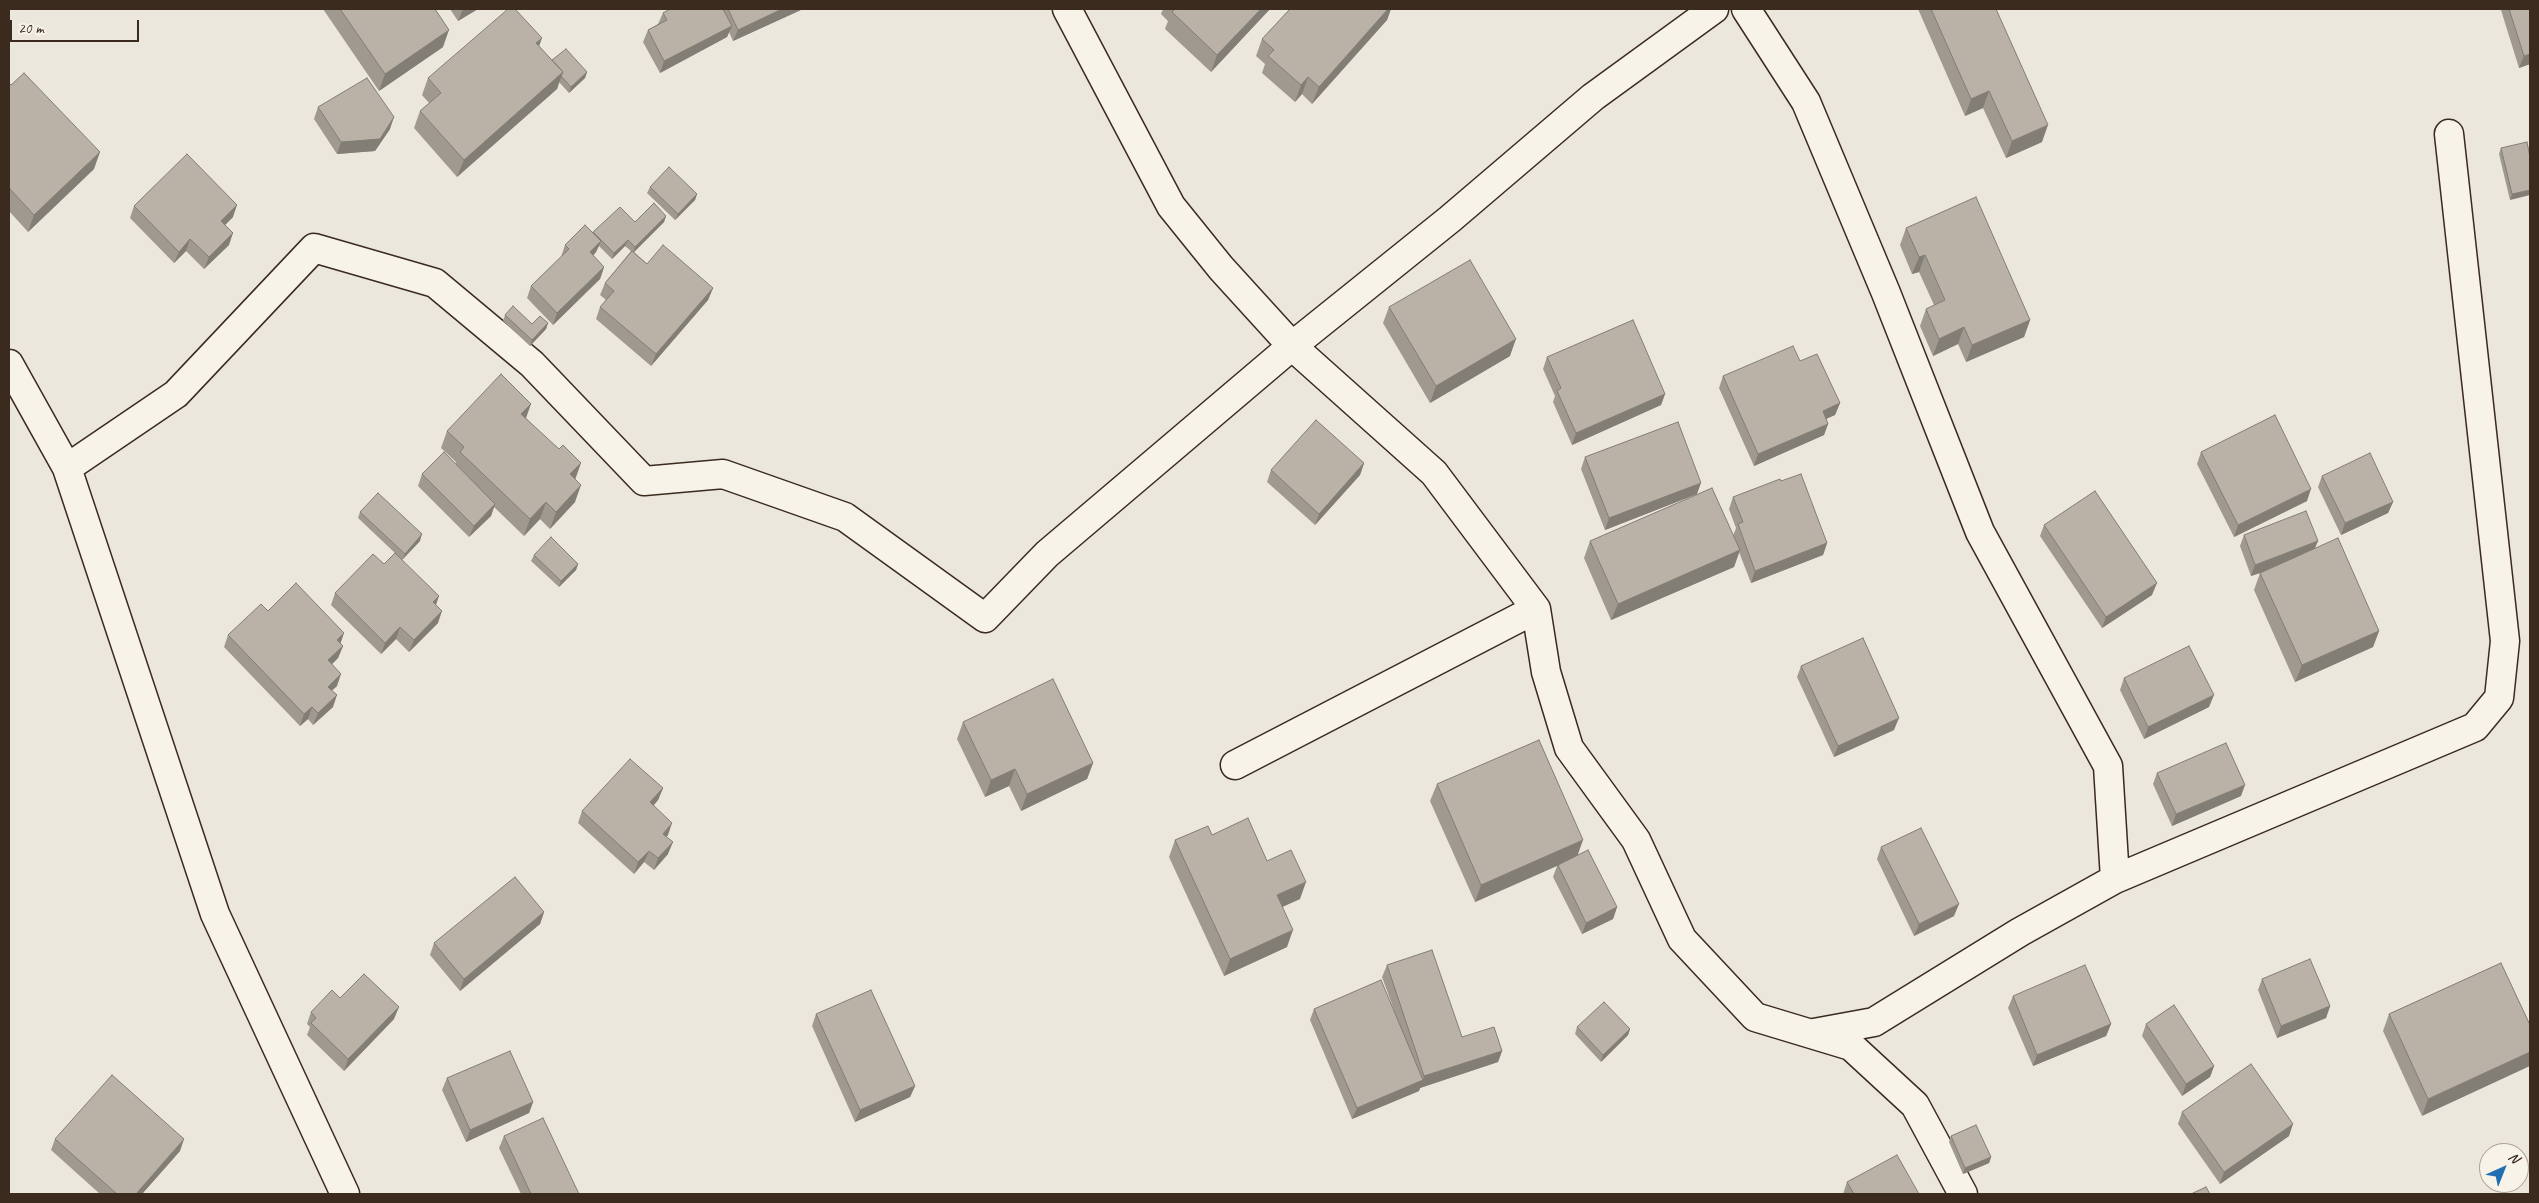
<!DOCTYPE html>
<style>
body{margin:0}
#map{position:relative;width:2539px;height:1203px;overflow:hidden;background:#ece7dc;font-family:Caveat,sans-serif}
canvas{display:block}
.frame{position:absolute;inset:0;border:10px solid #3b2a1e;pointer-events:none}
.north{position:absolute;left:2479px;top:1143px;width:50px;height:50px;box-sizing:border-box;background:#f7f3e8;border:1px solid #aca397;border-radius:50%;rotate:44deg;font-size:14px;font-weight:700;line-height:20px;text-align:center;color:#3b2a1e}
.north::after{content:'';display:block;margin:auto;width:18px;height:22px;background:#1f6fb2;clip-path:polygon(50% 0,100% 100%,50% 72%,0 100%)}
.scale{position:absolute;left:10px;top:20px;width:129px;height:22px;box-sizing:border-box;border:2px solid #3b2a1e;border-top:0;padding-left:6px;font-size:15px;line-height:18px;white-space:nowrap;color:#3b2a1e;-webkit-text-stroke:4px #f7f3e8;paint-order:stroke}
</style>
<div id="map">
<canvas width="2539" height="1203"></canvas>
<div class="frame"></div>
<div class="north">N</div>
<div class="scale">20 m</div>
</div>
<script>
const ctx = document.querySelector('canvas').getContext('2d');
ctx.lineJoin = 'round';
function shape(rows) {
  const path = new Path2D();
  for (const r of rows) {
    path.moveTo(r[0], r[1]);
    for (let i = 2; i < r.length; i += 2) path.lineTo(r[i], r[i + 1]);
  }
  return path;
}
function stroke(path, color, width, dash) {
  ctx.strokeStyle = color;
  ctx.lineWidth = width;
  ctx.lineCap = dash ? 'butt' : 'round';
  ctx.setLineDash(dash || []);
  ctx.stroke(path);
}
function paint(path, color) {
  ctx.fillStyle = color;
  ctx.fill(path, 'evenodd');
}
const street = shape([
 [1067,9,1171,206,1221,268,1292,346,1434,473,1536,609,1546,672,1569,748,1636,840,1682,939,1755,1017,1851,1046,1915,1105,1963,1194],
 [1746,9,1806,102,1886,293,1980,532,2108,766,2115,879,2020,932,1874,1022,1814,1033],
 [9,364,67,468,215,914,345,1194],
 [67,468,176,394,314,248,435,283,532,364,644,481,723,474,845,517,985,618,1047,554,1292,346,1450,219,1593,97,1714,9],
 [1235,765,1536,609],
 [2115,879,2475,727,2499,698,2505,641,2449,134]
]);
stroke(street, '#3b2a1e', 31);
stroke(street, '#f7f3e8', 28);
paint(shape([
 [323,9,435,9,443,47,379,91],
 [450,9,478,9,458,21],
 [701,9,803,9,733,41,729,32,727,37,660,73,643,42,648,30,658,24,663,13,699,10],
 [1163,9,1270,9,1211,72,1165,29,1168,21,1161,14],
 [1290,9,1391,9,1387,20,1312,104,1302,94,1295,102,1262,73,1265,64,1256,56,1262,39],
 [1918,9,1996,9,2042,142,2006,158,1983,108,1965,116],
 [2502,9,2530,9,2530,64,2519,68,2501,10],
 [539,46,552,60,587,72,585,78,569,93,559,82,557,89,457,177,414,128,420,111,429,103,422,95,428,78],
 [9,83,94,169,28,232,9,211],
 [318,107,390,129,375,151,337,154,314,119],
 [2501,148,2530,157,2510,200,2499,154],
 [650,187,697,194,695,200,675,220,647,193],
 [134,206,233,217,225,225,229,245,204,269,186,251,174,263,130,218],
 [666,216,664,222,634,252,647,264,713,288,708,300,651,366,596,319,600,307,606,300,600,295,605,283,631,251,625,246,612,259,599,246,596,252,593,256,604,267,600,279,553,325,527,298,531,286,561,257,565,245,593,233,635,222],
 [1906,228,2030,320,2024,337,1966,362,1958,344,1933,356,1920,326,1926,309,1934,305,1919,272,1912,274,1900,245],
 [1389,307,1510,356,1430,403,1383,323],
 [505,315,532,324,548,323,546,329,530,346,503,321],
 [1547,357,1665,394,1661,405,1572,445,1553,402,1555,396,1543,369],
 [1800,361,1840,403,1835,415,1826,419,1828,424,1824,435,1754,466,1719,388,1723,376],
 [526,418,575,479,575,502,550,529,540,519,524,536,494,507,491,516,469,537,418,486,422,474,455,464,456,462,441,448,447,431],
 [2201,452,2307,501,2234,537,2197,464],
 [1585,457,1697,494,1605,530,1581,469],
 [1364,463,1360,475,1315,525,1267,482,1271,470],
 [2322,476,2393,502,2388,513,2341,535,2318,487],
 [1781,481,1827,543,1823,555,1751,583,1739,552,1734,567,1611,620,1584,558,1590,541,1733,536,1736,528,1729,509,1733,497],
 [360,512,420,541,402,560,436,605,438,623,409,652,396,639,381,654,331,605,335,593,384,564,395,553,358,518],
 [2044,525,2152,595,2102,628,2040,536],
 [2244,535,2318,541,2315,548,2379,631,2373,647,2295,682,2254,590,2260,573,2261,573,2251,576,2240,546],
 [534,555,578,564,576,570,559,587,531,561],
 [268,611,340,644,343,646,338,658,332,664,337,686,332,690,333,707,313,725,308,719,300,726,224,647,228,635],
 [1801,666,1894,730,1834,757,1797,677],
 [2124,678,2209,707,2144,739,2120,690],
 [963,722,1093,763,1087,779,1021,811,1009,786,985,797,957,739],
 [2157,773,2241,796,2172,826,2153,784],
 [1437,784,1578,855,1617,907,1613,919,1582,934,1553,877,1557,866,1475,902,1430,801],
 [663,788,658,800,654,805,668,835,666,837,668,854,654,870,644,862,634,874,578,823,582,811],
 [1212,835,1267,861,1300,899,1282,907,1287,947,1224,976,1169,857,1175,840],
 [1881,847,1954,916,1914,936,1877,859],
 [544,912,540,924,460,991,430,955,434,943],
 [2501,963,2422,1116,2383,1031,2389,1014],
 [1387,965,1462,1037,1502,1051,1498,1062,1420,1088,1419,1091,1352,1119,1310,1020,1314,1009,1394,1010,1382,977],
 [2262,979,2330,1006,2326,1018,2277,1038,2258,990],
 [2013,996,2111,1024,2106,1036,2033,1066,2008,1008],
 [340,998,394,1019,344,1071,307,1035,310,1027,307,1024,311,1012],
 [816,1014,915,1086,910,1097,855,1122,812,1026],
 [2146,1024,2214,1066,2210,1077,2182,1096,2142,1036],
 [1577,1027,1630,1029,1628,1035,1601,1062,1575,1034],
 [447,1078,533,1102,529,1113,466,1142,442,1090],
 [2182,1112,2289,1136,2220,1184,2178,1124],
 [504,1136,578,1194,521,1194,499,1148],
 [1951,1136,1991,1157,1989,1163,1963,1174,1949,1142],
 [55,1139,180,1151,142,1194,100,1194,51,1150],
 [1847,1182,1919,1194,1843,1194]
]), '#a09990');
paint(shape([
 [463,9,478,9,458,21],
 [782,9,803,9,733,41,738,30],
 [1261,9,1270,9,1211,72,1217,55],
 [1388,9,1391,9,1387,20,1312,104,1319,87],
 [732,26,727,37,660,73,664,61],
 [449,30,443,47,379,91,385,74],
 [542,38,536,55,536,43],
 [2530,54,2530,64,2519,68,2524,56],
 [563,72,557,89,457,177,464,160],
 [587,72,585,78,569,93,571,87],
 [1308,77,1302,94,1295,102,1301,85],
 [1989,91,1983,108,1965,116,1971,99],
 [394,117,390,129,375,151,337,154,341,142],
 [2048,125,2042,142,2006,158,2012,141],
 [100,152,94,169,28,232,34,215],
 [2530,190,2530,195,2510,200,2512,194],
 [697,194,695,200,675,220,678,214],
 [237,205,233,217,217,233,221,221],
 [666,216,664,222,633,253,635,247],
 [233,233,229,245,204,269,209,257],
 [190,239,186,251,174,263,179,252],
 [628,240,625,246,612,259,614,253],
 [601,241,596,252,585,264,590,252],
 [1925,255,1919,272,1912,274,1919,257],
 [604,267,600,279,553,325,557,313],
 [713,288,708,300,651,366,656,354],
 [2030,320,2024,337,1966,362,1972,345],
 [548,323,546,329,530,346,532,340],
 [1964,327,1958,344,1933,356,1939,339],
 [1516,339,1510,356,1430,403,1436,386],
 [1665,394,1661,405,1572,445,1576,433],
 [1840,403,1835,415,1818,422,1823,411],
 [531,404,525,421,521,414],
 [1828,424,1824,435,1754,466,1758,454],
 [581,463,575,480,570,474],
 [1364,463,1360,475,1315,525,1319,514],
 [1701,483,1697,494,1605,530,1609,518],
 [581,485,575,502,550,529,556,512],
 [2311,489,2307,501,2234,537,2238,525],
 [546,502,540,519,524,536,530,519],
 [2393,502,2388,513,2341,535,2345,523],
 [495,504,491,516,469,537,474,526],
 [422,534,420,541,402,560,405,554],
 [2318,541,2313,552,2251,576,2255,565],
 [1827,543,1823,555,1751,583,1755,571],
 [1740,550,1734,567,1611,620,1618,604],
 [578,564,576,570,559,587,561,581],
 [2157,583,2152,595,2102,628,2106,617],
 [439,596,435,608,433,602],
 [442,611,438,623,409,652,414,640],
 [400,627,396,639,381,654,385,643],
 [2379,631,2373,647,2295,682,2302,665],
 [344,633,340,645,337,640],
 [343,646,338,658,324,672,328,660],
 [341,674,337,686,324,698,328,687],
 [337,695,333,707,313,725,318,713],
 [2214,695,2209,707,2144,739,2148,727],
 [312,707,308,719,300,726,304,714],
 [1899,718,1894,730,1834,757,1838,746],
 [1093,763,1087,779,1021,811,1027,794],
 [1015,769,1009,786,985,797,991,780],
 [2245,785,2241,796,2172,826,2176,814],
 [663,788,658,800,646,814,650,802],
 [672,823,668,835,659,845,663,834],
 [1583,840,1577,857,1475,902,1481,885],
 [673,842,668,854,654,870,658,858],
 [649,851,644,862,634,874,638,862],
 [1306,882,1300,899,1271,912,1277,895],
 [1959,904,1954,916,1914,936,1919,924],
 [1617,907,1613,919,1582,934,1586,923],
 [544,912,540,924,460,991,464,979],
 [1293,930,1287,947,1224,976,1230,959],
 [2330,1006,2326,1018,2277,1038,2281,1026],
 [399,1007,394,1019,344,1071,348,1059],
 [2111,1024,2106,1036,2033,1066,2037,1055],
 [1630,1029,1628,1035,1601,1062,1603,1055],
 [1502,1051,1498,1062,1420,1088,1419,1091,1352,1119,1357,1108,1423,1080,1424,1076],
 [2530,1052,2530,1066,2422,1116,2428,1099],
 [2214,1066,2210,1077,2182,1096,2186,1084],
 [915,1086,910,1097,855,1122,860,1110],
 [533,1102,529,1113,466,1142,470,1130],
 [2293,1124,2289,1136,2220,1184,2224,1172],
 [184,1139,180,1151,142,1194,136,1194],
 [1991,1157,1989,1163,1963,1174,1965,1168]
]), '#827d75');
const building = shape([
 [340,9,435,9,449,30,385,74,340,9],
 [508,9,515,9,542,38,536,43,563,72,464,160,420,111,441,93,428,78,508,9],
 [670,9,698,9,699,10,701,9,723,9,732,26,664,61,648,30,667,20,663,13,670,9],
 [728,9,782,9,738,30,728,9],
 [1175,9,1261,9,1217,55,1172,12,1175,9],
 [1290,9,1388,9,1319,87,1308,77,1301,85,1268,56,1274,50,1262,39,1290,9],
 [1931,9,1996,9,2048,125,2012,141,1989,91,1971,99,1931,9],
 [2509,9,2530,9,2530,54,2524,56,2509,9],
 [566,49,587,72,571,87,561,76,563,72,552,60,566,49],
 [24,73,100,152,34,215,9,188,9,83,11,85,24,73],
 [367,78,394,117,380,139,341,142,318,107,367,78],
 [2527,142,2530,157,2530,190,2512,194,2501,148,2527,142],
 [187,154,237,205,221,221,233,233,209,257,190,239,179,252,134,206,187,154],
 [669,167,697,194,678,214,650,187,669,167],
 [1976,197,2030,320,1972,345,1964,327,1939,339,1926,309,1945,300,1925,255,1919,257,1906,228,1976,197],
 [654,203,666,216,635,247,628,240,614,253,593,232,620,207,635,222,654,203],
 [585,225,601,241,590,252,604,267,557,313,531,286,569,249,565,245,585,225],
 [663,245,713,288,656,354,600,307,614,291,605,283,632,251,647,264,663,245],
 [1470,260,1516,339,1436,386,1389,307,1470,260],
 [513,306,532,324,540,316,548,323,532,340,505,315,513,306],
 [1633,320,1665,394,1576,433,1557,391,1561,388,1547,357,1633,320],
 [1793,346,1800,361,1817,354,1840,403,1823,411,1828,424,1758,454,1723,376,1793,346],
 [501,374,531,404,521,414,559,449,563,445,581,463,570,474,581,485,556,512,546,502,530,519,460,452,464,447,447,431,501,374],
 [2275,415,2311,489,2238,525,2201,452,2275,415],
 [1316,420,1364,463,1319,514,1271,470,1316,420],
 [1678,422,1701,483,1609,518,1585,457,1678,422],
 [444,452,495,504,474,526,422,474,444,452],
 [2370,453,2393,502,2345,523,2322,476,2370,453],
 [1801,474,1827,543,1755,571,1738,524,1743,522,1733,497,1780,479,1781,481,1801,474],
 [1712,488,1740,550,1618,604,1590,541,1712,488],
 [2095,491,2157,583,2106,617,2044,525,2095,491],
 [378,493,422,534,405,554,360,512,378,493],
 [2306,511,2318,541,2255,565,2244,535,2306,511],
 [551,537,578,564,561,581,534,555,551,537],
 [2338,538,2379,631,2302,665,2260,573,2338,538],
 [395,553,439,596,433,602,442,611,414,640,400,627,385,643,335,593,373,554,384,564,395,553],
 [296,583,344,633,337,640,343,646,328,660,341,674,328,687,337,695,318,713,312,707,304,714,228,635,261,604,268,611,296,583],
 [1863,638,1899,718,1838,746,1801,666,1863,638],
 [2189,646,2214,695,2148,727,2124,678,2189,646],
 [1053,679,1093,763,1027,794,1015,769,991,780,963,722,1053,679],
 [1539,740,1583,840,1481,885,1437,784,1539,740],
 [2226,743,2245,785,2176,814,2157,773,2226,743],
 [630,759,663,788,650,802,672,823,663,834,673,842,658,858,649,851,638,862,582,811,630,759],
 [1248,818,1267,861,1291,850,1306,882,1277,895,1293,930,1230,959,1175,840,1208,826,1212,835,1248,818],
 [1921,828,1959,904,1919,924,1881,847,1921,828],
 [1588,850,1617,907,1586,923,1558,865,1588,850],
 [515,877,544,912,464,979,434,943,515,877],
 [1432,950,1462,1037,1494,1027,1502,1051,1424,1076,1387,965,1432,950],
 [2310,959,2330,1006,2281,1026,2262,979,2310,959],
 [2501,963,2530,1025,2530,1052,2428,1099,2389,1014,2501,963],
 [2085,965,2111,1024,2037,1055,2013,996,2085,965],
 [364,974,399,1007,348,1059,311,1023,316,1018,311,1012,332,990,340,998,364,974],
 [1381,980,1423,1080,1357,1108,1314,1009,1381,980],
 [871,990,915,1086,860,1110,816,1014,871,990],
 [1604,1002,1630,1029,1603,1055,1577,1027,1604,1002],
 [2174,1005,2214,1066,2186,1084,2146,1024,2174,1005],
 [510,1051,533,1102,470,1130,447,1078,510,1051],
 [2251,1064,2293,1124,2224,1172,2182,1112,2251,1064],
 [112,1075,184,1139,136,1194,117,1194,55,1139,112,1075],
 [543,1118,579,1194,531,1194,504,1136,543,1118],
 [1976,1125,1991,1157,1965,1168,1951,1136,1976,1125],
 [1897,1155,1919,1194,1854,1194,1847,1182,1897,1155],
 [2206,1187,2210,1194,2191,1194,2206,1187]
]);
paint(building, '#bab2a7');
stroke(building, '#827d75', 1);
</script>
